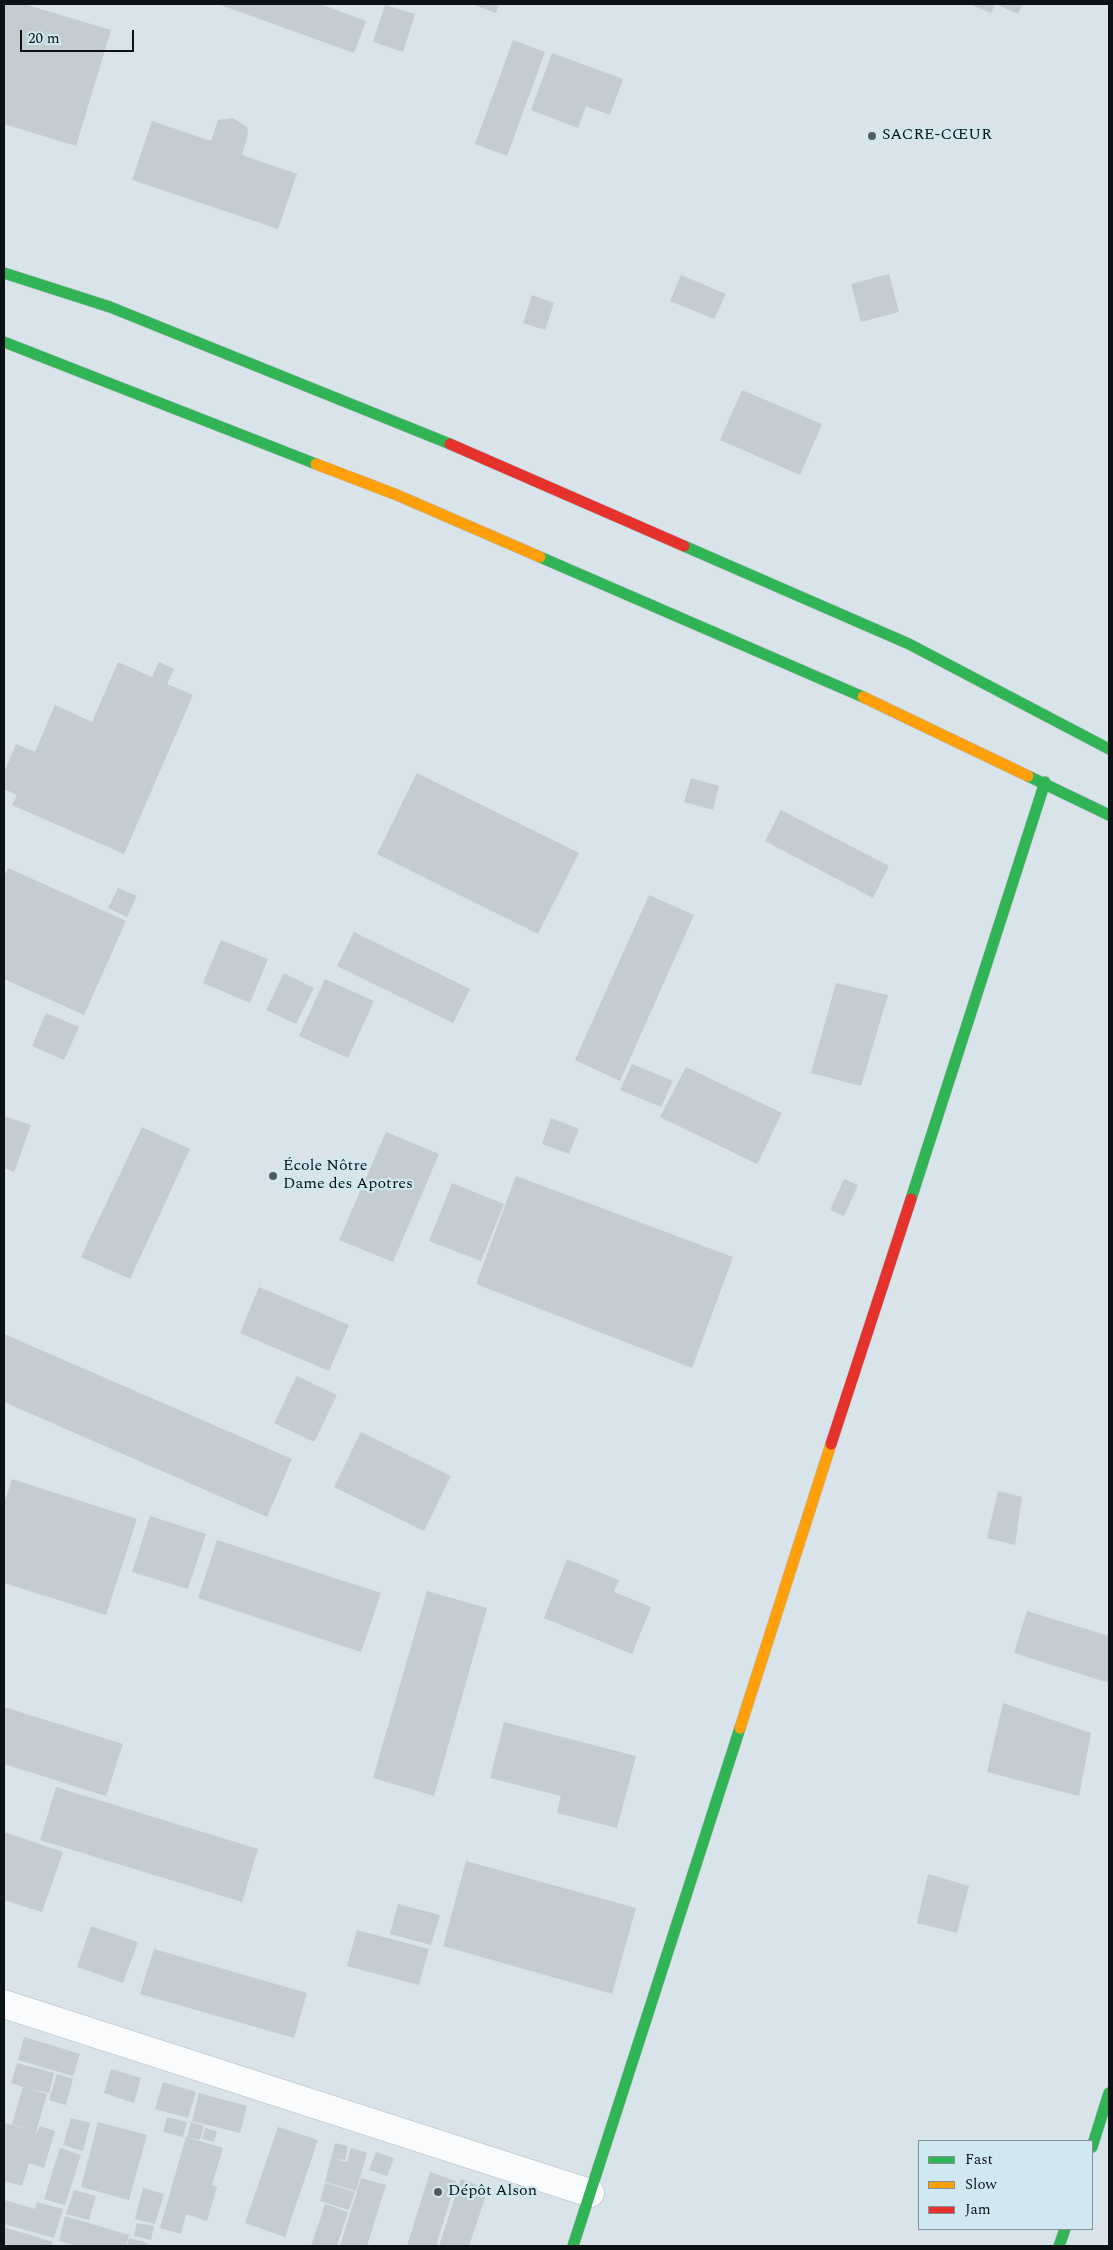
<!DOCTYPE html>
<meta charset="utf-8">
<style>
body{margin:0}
#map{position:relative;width:1113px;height:2250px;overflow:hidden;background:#d8e4ea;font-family:Spectral,serif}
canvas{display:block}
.frame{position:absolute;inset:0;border:5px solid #0a1216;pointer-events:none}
.legend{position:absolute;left:918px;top:2140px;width:175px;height:90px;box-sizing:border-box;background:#d0e8f2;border:1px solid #81929a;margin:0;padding:6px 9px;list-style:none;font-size:15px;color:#0a1216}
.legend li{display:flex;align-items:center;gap:10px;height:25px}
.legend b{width:25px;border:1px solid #81929a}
.scale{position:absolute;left:20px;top:30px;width:114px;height:22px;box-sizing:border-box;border:2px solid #0a1216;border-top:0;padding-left:6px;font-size:15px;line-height:18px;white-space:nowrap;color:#0a1216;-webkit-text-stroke:4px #d0e8f2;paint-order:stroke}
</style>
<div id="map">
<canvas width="1113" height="2250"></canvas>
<div class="frame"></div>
<ul class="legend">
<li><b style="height:6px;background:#30b455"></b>Fast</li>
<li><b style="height:6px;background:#ff9f0a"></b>Slow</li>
<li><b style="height:6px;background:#e5322d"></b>Jam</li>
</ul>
<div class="scale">20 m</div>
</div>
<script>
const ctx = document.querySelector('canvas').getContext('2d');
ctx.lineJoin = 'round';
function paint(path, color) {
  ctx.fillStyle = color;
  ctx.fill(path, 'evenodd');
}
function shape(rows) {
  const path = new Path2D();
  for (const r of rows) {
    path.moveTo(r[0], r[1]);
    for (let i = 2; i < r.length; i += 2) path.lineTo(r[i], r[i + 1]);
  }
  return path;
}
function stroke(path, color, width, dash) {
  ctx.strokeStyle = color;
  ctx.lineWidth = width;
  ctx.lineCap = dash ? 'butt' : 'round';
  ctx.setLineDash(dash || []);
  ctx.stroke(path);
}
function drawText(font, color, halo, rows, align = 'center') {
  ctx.font = font + ' Spectral,serif';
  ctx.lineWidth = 4.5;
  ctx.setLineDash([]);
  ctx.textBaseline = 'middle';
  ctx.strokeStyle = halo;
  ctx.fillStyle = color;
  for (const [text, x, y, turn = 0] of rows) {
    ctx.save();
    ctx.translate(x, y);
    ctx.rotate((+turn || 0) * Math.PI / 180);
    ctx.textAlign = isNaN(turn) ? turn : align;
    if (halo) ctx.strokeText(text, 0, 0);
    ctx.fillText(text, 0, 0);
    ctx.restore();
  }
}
paint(shape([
 [4,4,24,4,111,30,76,146,4,124],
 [218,4,320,4,366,21,354,53],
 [471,4,499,4,496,13],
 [969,4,995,4,991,13],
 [996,4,1023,4,1018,14],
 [385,5,415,14,403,52,373,42],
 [513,40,545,52,507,156,475,144],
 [552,53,623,79,610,115,586,106,578,128,531,110],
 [233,118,247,127,248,134,242,155,297,174,278,229,132,180,152,121,211,141,218,120],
 [889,274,899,312,861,322,851,284],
 [681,275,726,294,714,319,670,301],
 [532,295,554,303,545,330,523,323],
 [742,390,822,424,800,475,720,440],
 [118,662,152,677,159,662,174,669,167,684,193,695,124,854,12,805,17,795,4,789,4,773,16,744,35,752,55,705,92,722],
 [417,773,579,853,538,934,377,854],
 [691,778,719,786,713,810,684,802],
 [781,810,889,866,873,898,765,841],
 [8,868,126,921,84,1015,4,979,4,877],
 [118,888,137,896,127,917,108,908],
 [649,895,694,915,620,1081,575,1060],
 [354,932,470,989,453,1023,337,966],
 [221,940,268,959,250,1003,203,983],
 [284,973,314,988,296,1024,266,1010],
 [325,979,374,1001,348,1058,299,1036],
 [836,983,888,995,861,1086,811,1073],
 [46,1013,79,1027,64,1060,32,1046],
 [632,1064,673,1081,661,1107,620,1090],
 [686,1067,782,1113,757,1164,660,1117],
 [4,1116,31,1125,14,1172,4,1168],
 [551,1118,579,1129,569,1154,542,1144],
 [142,1127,190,1149,130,1279,81,1257],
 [386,1132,439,1154,393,1262,339,1240],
 [516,1176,733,1257,692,1368,476,1284],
 [844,1179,858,1185,844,1216,830,1210],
 [452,1183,504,1204,481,1261,429,1241],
 [259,1287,349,1325,329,1371,240,1333],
 [4,1334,292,1459,267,1517,4,1402],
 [297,1376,337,1395,314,1442,274,1423],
 [361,1432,451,1476,424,1531,334,1487],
 [12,1479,137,1519,106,1615,4,1583,4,1504],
 [998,1491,1022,1497,1015,1545,987,1538],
 [150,1516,206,1534,188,1589,132,1572],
 [217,1540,381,1593,361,1652,198,1598],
 [567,1559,619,1580,614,1592,651,1607,632,1654,544,1618],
 [427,1591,487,1608,434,1796,373,1778],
 [1027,1611,1109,1636,1109,1683,1014,1653],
 [1003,1703,1091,1733,1079,1796,987,1772],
 [4,1707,123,1744,106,1796,4,1764],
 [504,1722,636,1756,617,1828,557,1813,561,1796,490,1778],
 [56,1787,258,1849,242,1902,40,1840],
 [4,1832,63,1852,42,1912,4,1900],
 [466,1861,636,1908,612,1994,443,1946],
 [928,1874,969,1886,957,1933,917,1923],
 [398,1904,440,1915,431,1945,390,1934],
 [91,1926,138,1942,123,1983,77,1967],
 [357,1930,429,1949,419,1985,347,1966],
 [154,1949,307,1993,294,2038,140,1994],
 [24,2037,80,2054,73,2076,18,2060],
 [17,2063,54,2073,49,2093,27,2088,47,2094,36,2132,37,2133,40,2126,55,2131,44,2168,29,2163,22,2186,4,2181,5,2123,30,2130,12,2124,23,2087,11,2083],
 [111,2069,141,2078,134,2103,104,2093],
 [57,2074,73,2079,66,2105,49,2100],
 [163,2082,196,2092,188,2118,155,2109],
 [199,2093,247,2106,240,2133,192,2121],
 [167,2117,187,2122,183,2137,163,2132],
 [71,2118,90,2123,83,2151,63,2145],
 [98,2122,147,2135,129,2200,81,2187],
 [191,2122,204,2126,200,2140,187,2137],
 [278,2127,318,2140,285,2237,245,2223],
 [205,2128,217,2131,214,2142,202,2139],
 [186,2137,223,2148,212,2185,217,2187,207,2221,186,2214,181,2234,160,2228],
 [335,2143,348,2146,345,2160,335,2159,347,2162,351,2148,367,2153,356,2191,325,2182],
 [60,2148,81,2155,65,2205,44,2199],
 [376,2152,394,2158,387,2176,369,2170],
 [430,2172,456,2181,436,2246,407,2246],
 [361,2178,386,2185,367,2246,340,2246],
 [461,2179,488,2189,469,2246,439,2246],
 [325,2183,355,2192,349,2210,320,2201],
 [143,2188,164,2194,155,2224,135,2219],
 [74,2190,96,2196,89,2220,66,2214],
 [4,2200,35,2209,37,2202,63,2209,54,2238,4,2224],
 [325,2204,348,2212,337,2246,311,2246],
 [65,2216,129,2235,126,2246,77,2246,59,2241],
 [137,2223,154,2226,151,2240,134,2236],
 [4,2227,53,2242,51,2246,4,2246],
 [129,2238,148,2243,147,2246,127,2246]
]), '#c2ccd1');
const street = shape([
 [4,2004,590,2193]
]);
const fast = shape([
 [4,273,110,307,450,444],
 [4,342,316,464],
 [684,546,909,644,1109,749],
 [540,557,863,697],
 [1028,776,1109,815],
 [911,1199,1045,782],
 [1092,2147,1109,2093],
 [573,2246,740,1728],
 [1059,2246,1065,2229]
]);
const slow = shape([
 [316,464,397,495,540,557],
 [863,697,1028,776],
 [740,1728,831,1444]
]);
const jam = shape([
 [450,444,684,546],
 [831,1444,911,1199]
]);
stroke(street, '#afb9be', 29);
stroke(fast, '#afb9be', 12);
stroke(slow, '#afb9be', 12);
stroke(jam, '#afb9be', 12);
stroke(street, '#f9fbfc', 28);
stroke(fast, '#30b455', 11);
stroke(slow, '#ff9f0a', 11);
stroke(jam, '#e5322d', 11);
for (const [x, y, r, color] of [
 [872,136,5,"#525c60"],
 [273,1176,5,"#525c60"],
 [438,2192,5,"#525c60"]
]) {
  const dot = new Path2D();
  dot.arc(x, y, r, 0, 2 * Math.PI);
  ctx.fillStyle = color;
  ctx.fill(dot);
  stroke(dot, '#d0e8f2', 2);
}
drawText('16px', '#0a1216', '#d0e8f2', [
 ["SACRE-CŒUR",882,136],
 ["École Nôtre",283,1167],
 ["Dame des Apotres",283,1185],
 ["Dépôt Alson",448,2192]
], 'left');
</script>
